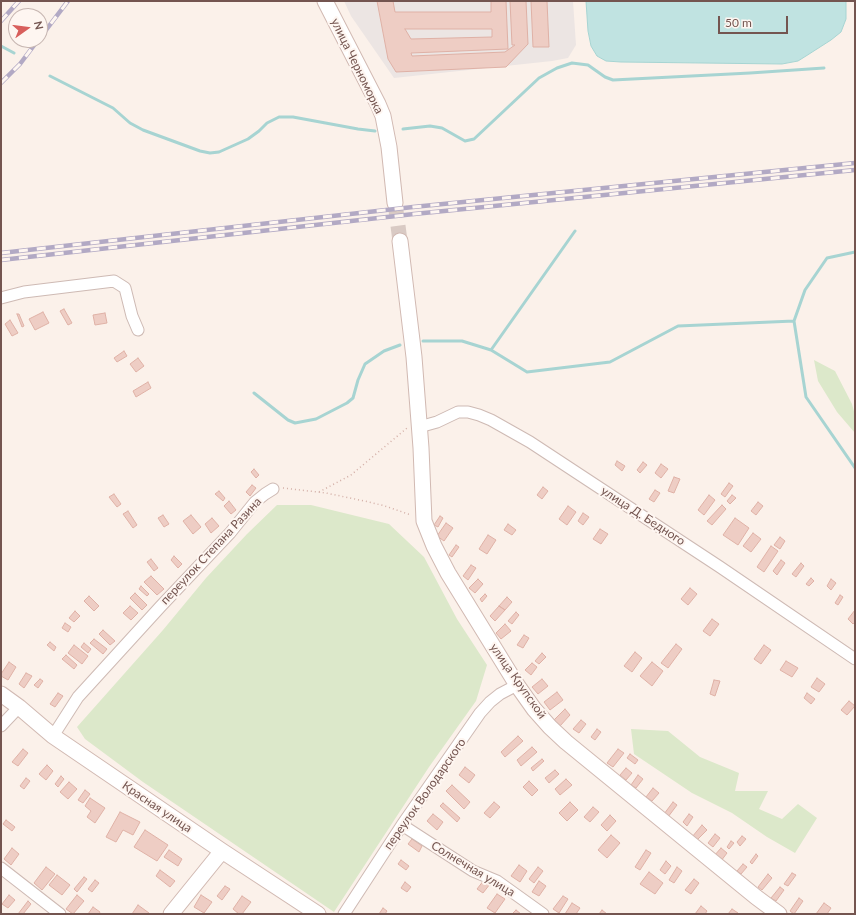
<!DOCTYPE html>
<meta charset="utf-8">
<style>
body{margin:0}
#map{position:relative;width:856px;height:915px;overflow:hidden;background:#fbf1ea;font-family:Lato,sans-serif}
canvas{display:block}
.frame{position:absolute;inset:0;border:2px solid #745550;pointer-events:none}
.north{position:absolute;left:8px;top:8px;width:40px;height:40px;box-sizing:border-box;background:#fef6f1;border:1px solid #c7b6b1;border-radius:50%;rotate:76deg;font-size:11px;font-weight:700;line-height:16px;text-align:center;color:#745550}
.north::after{content:'';display:block;margin:auto;width:14px;height:18px;background:#d85f5c;clip-path:polygon(50% 0,100% 100%,50% 72%,0 100%)}
.scale{position:absolute;left:718px;top:16px;width:70px;height:18px;box-sizing:border-box;border:2px solid #745550;border-top:0;padding-left:5px;font-size:12px;line-height:14px;white-space:nowrap;color:#745550;-webkit-text-stroke:3px #fef6f1;paint-order:stroke}
</style>
<div id="map">
<canvas width="856" height="915"></canvas>
<div class="frame"></div>
<div class="north">N</div>
<div class="scale">50 m</div>
</div>
<script>
const ctx = document.querySelector('canvas').getContext('2d');
ctx.lineJoin = 'round';
function paint(path, color) {
  ctx.fillStyle = color;
  ctx.fill(path, 'evenodd');
}
function shape(rows) {
  const path = new Path2D();
  for (const r of rows) {
    path.moveTo(r[0], r[1]);
    for (let i = 2; i < r.length; i += 2) path.lineTo(r[i], r[i + 1]);
  }
  return path;
}
function stroke(path, color, width, dash) {
  ctx.strokeStyle = color;
  ctx.lineWidth = width;
  ctx.lineCap = dash ? 'butt' : 'round';
  ctx.setLineDash(dash || []);
  ctx.stroke(path);
}
function drawText(font, color, halo, rows, align = 'center') {
  ctx.font = font + ' Lato,sans-serif';
  ctx.lineWidth = 4;
  ctx.setLineDash([]);
  ctx.textBaseline = 'middle';
  ctx.strokeStyle = halo;
  ctx.fillStyle = color;
  for (const [text, x, y, turn = 0] of rows) {
    ctx.save();
    ctx.translate(x, y);
    ctx.rotate((+turn || 0) * Math.PI / 180);
    ctx.textAlign = isNaN(turn) ? turn : align;
    if (halo) ctx.strokeText(text, 0, 0);
    ctx.fillText(text, 0, 0);
    ctx.restore();
  }
}
paint(shape([
 [344,1,573,1,576,45,568,58,552,61,394,78,351,16]
]), '#ece5e3');
paint(shape([
 [814,360,835,371,852,404,855,415,855,433,837,412,818,381],
 [277,505,311,505,389,524,424,557,457,619,487,665,476,701,429,767,334,912,143,782,85,739,77,727,163,630,206,578,247,534],
 [631,729,668,731,700,757,739,773,735,791,768,791,759,809,782,819,798,804,817,818,795,853,767,837,732,813,692,793,634,754]
]), '#dce8ca');
const water = shape([
 [586,1,846,1,846,19,841,32,831,40,806,56,798,61,782,64,621,62,606,61,597,56,591,46,588,31,586,1]
]);
paint(water, '#c0e3e1');
stroke(water, '#a7d4d2', 1);
stroke(shape([
 [1,46,14,53],
 [50,76,113,108,130,123,143,130,200,151,210,153,219,152,248,139,259,131,267,123,279,117,293,117,358,129,375,131],
 [403,129,430,126,442,128,465,141,474,139,539,78,557,68,572,63,588,65,605,77,613,80,750,73,824,68],
 [855,252,827,258,805,290,794,321,806,397,855,468],
 [423,341,462,341,491,350,527,372,610,362,678,326,794,321],
 [491,350,575,231],
 [254,393,288,420,295,423,316,419,347,403,353,398,358,380,365,364,384,351,400,345]
]), '#a7d4d2', 3);
const building = shape([
 [377,1,393,1,395,12,491,12,491,1,506,1,508,49,411,53,412,56,505,52,515,45,512,45,510,1,526,1,528,44,506,67,396,72,388,59,377,1],
 [405,29,492,29,492,37,411,39,405,29],
 [531,1,547,1,549,47,533,47,531,1],
 [64,309,72,323,68,325,60,311,64,309],
 [43,312,49,323,35,330,29,319,43,312],
 [105,313,107,323,95,325,93,315,105,313],
 [17,314,19,314,24,326,22,327,17,314],
 [10,320,18,333,12,336,5,324,10,320],
 [124,351,127,356,117,362,114,358,124,351],
 [138,358,144,366,136,372,130,364,138,358],
 [148,382,151,388,136,397,133,391,148,382],
 [617,461,625,466,622,471,615,465,617,461],
 [643,462,647,465,640,473,637,470,643,462],
 [661,464,668,469,661,478,655,473,661,464],
 [254,469,259,475,256,478,251,472,254,469],
 [674,477,680,479,674,493,668,491,674,477],
 [729,483,733,486,725,497,721,494,729,483],
 [252,485,256,488,250,496,246,492,252,485],
 [543,487,548,491,542,499,537,495,543,487],
 [655,490,660,493,654,502,649,499,655,490],
 [219,491,225,498,223,501,215,494,219,491],
 [114,494,121,504,117,507,109,497,114,494],
 [709,495,715,500,704,515,698,510,709,495],
 [732,495,736,498,730,504,727,501,732,495],
 [229,501,236,510,231,514,224,506,229,501],
 [758,502,763,506,756,515,751,511,758,502],
 [722,505,726,509,712,525,707,521,722,505],
 [568,506,576,512,567,525,559,519,568,506],
 [128,511,137,525,133,528,123,514,128,511],
 [583,513,589,517,583,525,578,521,583,513],
 [163,515,169,524,164,527,158,518,163,515],
 [191,515,201,527,193,534,183,521,191,515],
 [440,516,443,518,438,527,434,525,440,516],
 [212,518,219,526,211,533,205,524,212,518],
 [735,518,749,528,738,545,723,535,735,518],
 [446,523,453,528,444,541,437,536,446,523],
 [508,524,516,530,512,535,504,530,508,524],
 [600,529,608,534,601,544,593,539,600,529],
 [753,533,761,539,751,552,743,546,753,533],
 [488,535,496,540,487,554,479,549,488,535],
 [780,537,785,541,780,549,774,545,780,537],
 [456,545,459,547,452,557,449,555,456,545],
 [771,546,778,551,764,572,757,567,771,546],
 [174,556,182,564,178,568,171,560,174,556],
 [151,559,158,568,154,571,147,562,151,559],
 [781,560,785,563,777,575,773,571,781,560],
 [801,563,804,566,796,577,792,574,801,563],
 [471,565,476,568,468,580,463,576,471,565],
 [151,576,164,589,157,595,144,582,151,576],
 [811,578,814,581,809,586,806,584,811,578],
 [478,579,483,584,475,593,469,588,478,579],
 [831,579,836,583,831,590,827,586,831,579],
 [141,586,149,594,147,596,139,589,141,586],
 [690,588,697,594,688,605,681,599,690,588],
 [135,593,147,605,142,610,130,598,135,593],
 [485,594,487,596,482,602,480,599,485,594],
 [840,595,843,597,838,605,835,603,840,595],
 [89,596,99,606,94,611,84,601,89,596],
 [507,597,512,602,505,610,499,606,507,597],
 [130,606,138,613,131,620,123,613,130,606],
 [499,606,505,610,495,621,490,616,499,606],
 [855,610,855,622,853,624,848,619,855,610],
 [75,611,80,616,74,622,69,618,75,611],
 [516,612,519,615,512,624,508,621,516,612],
 [712,619,719,624,710,636,703,631,712,619],
 [65,623,71,627,68,632,62,628,65,623],
 [505,624,511,631,501,639,496,633,505,624],
 [103,630,115,641,110,645,99,634,103,630],
 [524,635,529,638,523,648,517,645,524,635],
 [94,639,107,649,103,654,90,643,94,639],
 [50,642,56,647,54,651,47,645,50,642],
 [84,643,91,649,88,653,81,647,84,643],
 [676,644,682,649,668,668,661,663,676,644],
 [74,645,88,656,82,664,68,653,74,645],
 [764,645,771,650,761,664,754,659,764,645],
 [635,652,642,658,632,672,624,666,635,652],
 [542,653,546,657,539,664,535,661,542,653],
 [66,655,77,665,74,669,62,659,66,655],
 [786,661,798,668,792,677,780,670,786,661],
 [9,662,16,667,8,680,1,676,1,674,9,662],
 [652,662,663,671,652,686,640,676,652,662],
 [532,663,537,667,531,675,525,670,532,663],
 [26,673,32,676,24,688,19,684,26,673],
 [817,678,825,684,819,692,811,687,817,678],
 [40,679,43,681,38,688,34,685,40,679],
 [542,679,548,686,538,694,532,687,542,679],
 [714,680,720,681,715,696,710,694,714,680],
 [557,692,563,700,550,710,544,702,557,692],
 [58,693,63,696,55,707,50,704,58,693],
 [807,693,815,699,811,704,804,698,807,693],
 [849,701,855,706,847,715,841,710,849,701],
 [565,709,570,715,560,726,554,720,565,709],
 [581,720,586,724,579,733,573,729,581,720],
 [597,729,601,732,595,740,591,737,597,729],
 [518,736,523,741,505,757,501,752,518,736],
 [532,747,537,752,521,766,517,760,532,747],
 [23,749,28,753,18,766,12,762,23,749],
 [618,749,624,753,613,767,607,763,618,749],
 [630,754,638,760,635,764,627,758,630,754],
 [542,759,544,761,533,771,531,768,542,759],
 [47,765,53,771,46,780,39,774,47,765],
 [465,767,475,775,469,783,459,775,465,767],
 [626,768,632,773,626,780,620,775,626,768],
 [555,770,559,774,549,783,545,778,555,770],
 [638,775,643,779,636,788,631,785,638,775],
 [61,776,64,779,58,787,55,784,61,776],
 [26,778,30,781,24,789,20,786,26,778],
 [566,779,572,785,560,795,555,789,566,779],
 [529,781,538,790,532,796,523,787,529,781],
 [69,782,77,789,68,799,60,792,69,782],
 [452,785,470,802,464,809,446,791,452,785],
 [653,788,659,793,652,801,646,797,653,788],
 [85,790,90,794,83,803,78,800,85,790],
 [90,798,105,808,95,823,87,817,91,811,85,806,90,798],
 [494,802,500,807,490,818,484,813,494,802],
 [570,802,578,810,567,821,559,813,570,802],
 [673,802,677,805,668,817,664,814,673,802],
 [443,803,460,818,457,822,440,806,443,803],
 [593,807,599,812,590,822,584,817,593,807],
 [120,812,140,822,133,835,123,830,116,842,106,837,120,812],
 [433,814,443,822,437,830,427,821,433,814],
 [689,814,693,817,687,826,683,822,689,814],
 [610,815,616,821,607,831,601,825,610,815],
 [6,820,15,827,12,831,3,824,6,820],
 [702,825,707,830,696,841,692,837,702,825],
 [145,830,168,845,157,861,134,847,145,830],
 [715,834,720,838,713,847,708,843,715,834],
 [611,835,620,843,607,858,598,850,611,835],
 [742,836,746,839,740,846,737,842,742,836],
 [412,839,422,846,419,852,408,844,412,839],
 [731,841,734,843,729,849,727,847,731,841],
 [12,848,19,854,11,865,4,859,12,848],
 [721,848,727,853,721,861,714,856,721,848],
 [169,850,182,859,178,866,164,857,169,850],
 [646,850,651,853,640,870,635,867,646,850],
 [756,854,758,856,752,864,750,862,756,854],
 [401,860,409,866,406,870,398,864,401,860],
 [666,861,671,866,665,874,660,870,666,861],
 [743,864,747,867,741,874,737,871,743,864],
 [519,865,527,871,520,882,511,876,519,865],
 [46,867,55,874,42,890,34,883,46,867],
 [538,867,543,871,534,883,529,879,538,867],
 [677,867,682,871,674,883,669,880,677,867],
 [160,870,175,881,170,887,156,876,160,870],
 [649,872,663,883,655,894,640,884,649,872],
 [792,873,796,875,788,886,784,884,792,873],
 [768,874,772,878,762,890,758,887,768,874],
 [57,875,70,885,62,895,49,885,57,875],
 [84,877,87,879,77,892,74,889,84,877],
 [694,879,699,883,691,894,685,890,694,879],
 [95,880,99,883,92,892,88,889,95,880],
 [484,880,490,884,483,893,477,889,484,880],
 [539,881,546,886,539,896,532,892,539,881],
 [405,882,411,887,407,892,401,888,405,882],
 [225,886,230,889,222,900,217,896,225,886],
 [780,887,784,890,776,901,771,898,780,887],
 [497,894,505,899,495,913,487,908,497,894],
 [9,895,15,900,8,908,2,904,9,895],
 [77,895,84,901,73,914,66,909,77,895],
 [201,895,212,902,204,913,194,907,201,895],
 [242,896,251,902,242,914,239,914,233,909,242,896],
 [563,896,568,899,559,913,553,909,563,896],
 [799,898,803,901,794,914,790,911,799,898],
 [28,901,31,904,23,914,18,914,28,901],
 [572,903,580,908,576,914,565,914,572,903],
 [824,903,831,908,827,914,816,914,824,903],
 [138,905,149,913,148,914,132,914,138,905],
 [701,906,707,911,705,914,695,914,701,906],
 [93,907,100,912,99,914,88,914,93,907],
 [383,908,387,911,385,914,379,914,383,908],
 [732,909,738,913,738,914,728,914,732,909],
 [516,910,521,914,512,914,516,910],
 [602,910,607,914,599,914,602,910]
]);
paint(building, '#eecdc4');
stroke(building, '#dfb1a6', 1);
stroke(shape([
 [395,203,400,241]
]), '#d9cac4', 15, [15, 8]);
const street = shape([
 [1,298,24,292,114,281,125,288,132,316,138,330],
 [419,427,437,422,458,412,468,412,479,415,491,420,530,442,720,567,855,659],
 [1,726,19,707],
 [53,736,78,697,161,606,230,533,255,502,265,494,273,489],
 [402,825,473,871,497,881,543,914],
 [1,868,60,914],
 [344,914,402,825,480,713,490,702,500,694,517,685]
]);
const secondary = shape([
 [325,1,378,104,383,116,389,147,395,203],
 [400,241,414,357,421,448,424,521,434,546,448,573,517,685,534,709,550,727,566,742,756,897,779,914],
 [1,694,19,707,53,736,222,851,318,914],
 [171,914,222,851]
]);
stroke(street, '#cebab4', 13);
stroke(secondary, '#d1b9b2', 17);
stroke(shape([
 [283,488,326,493,369,502,385,506,411,515],
 [319,492,351,475,407,428]
]), '#d3afa7', 1.5, [1, 3]);
stroke(street, '#fff', 11);
stroke(secondary, '#fff', 15);
const rail = shape([
 [1,21,19,1],
 [40,38,68,1],
 [1,83,20,64,38,40],
 [1,253,413,207,855,163],
 [1,260,414,214,855,170]
]);
stroke(rail, '#b2a9c4', 4.5);
stroke(rail, '#fef6f1', 3, [9]);
drawText('12px', '#745550', '#fef6f1', [
 ["улица Черноморка",357,66,64],
 ["улица Д. Бедного",643,516,33],
 ["переулок Степана Разина",211,551,-47],
 ["улица Крупской",518,681,55],
 ["переулок Володарского",425,794,-55],
 ["Красная улица",157,807,34],
 ["Солнечная улица",473,869,31]
]);
</script>
